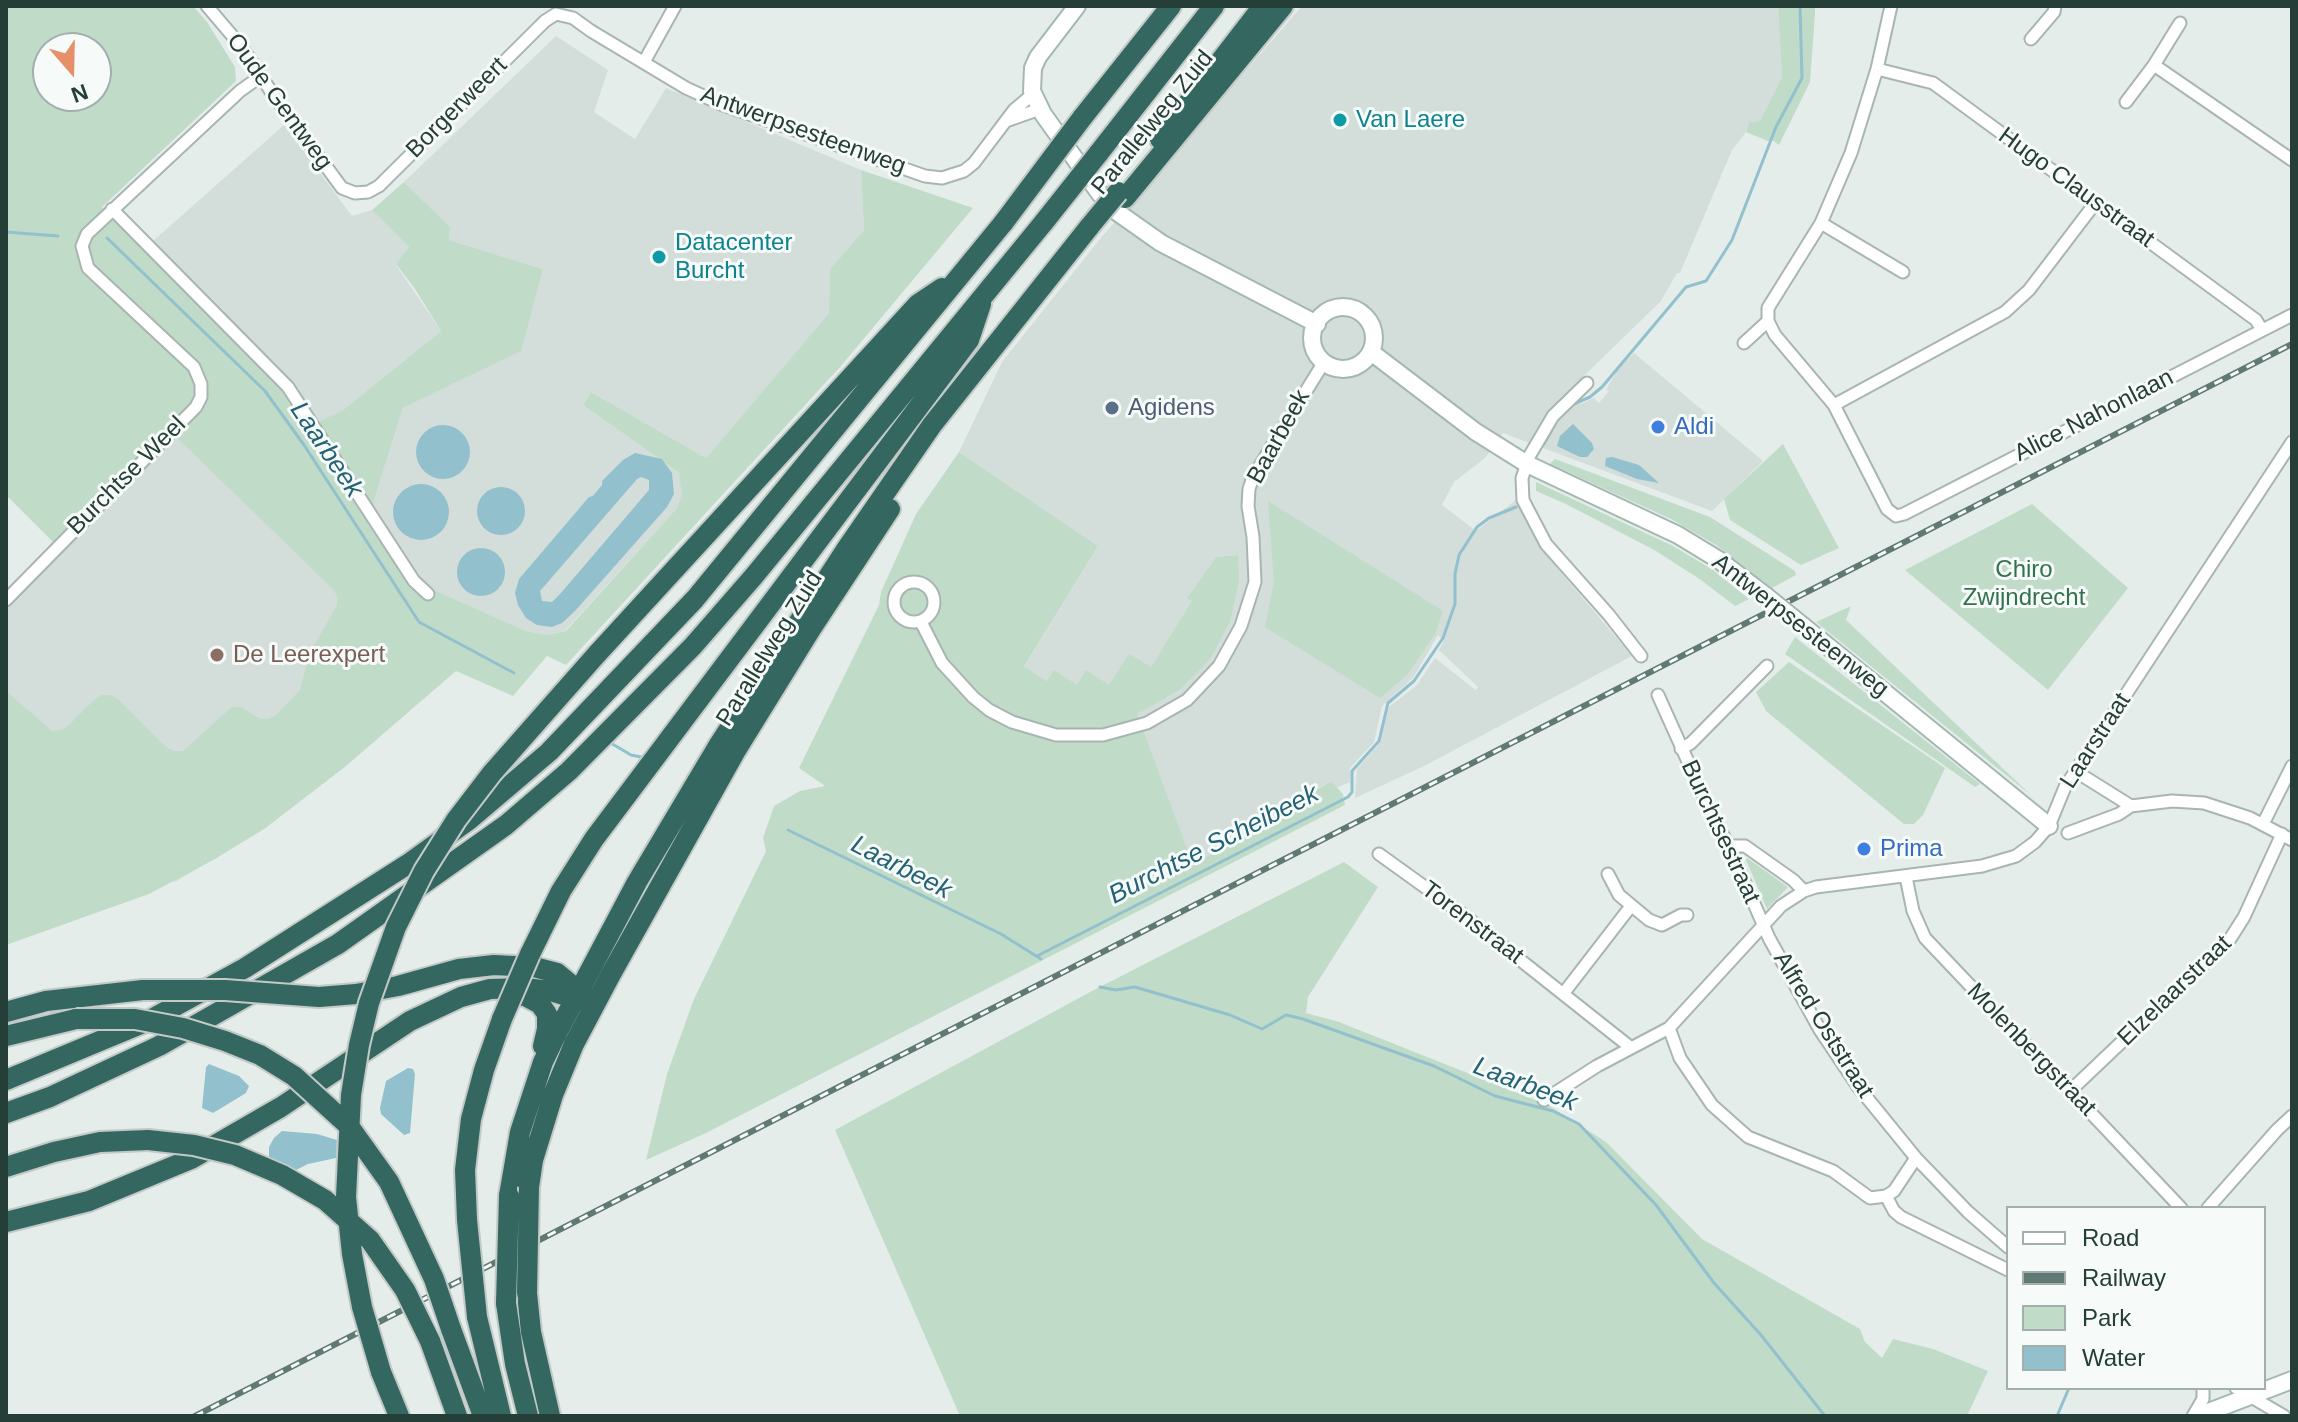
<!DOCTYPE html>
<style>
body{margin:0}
#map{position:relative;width:2298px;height:1422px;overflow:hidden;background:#e5edea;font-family:Arial,sans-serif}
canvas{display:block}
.frame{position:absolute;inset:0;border:8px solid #263e38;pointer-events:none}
.legend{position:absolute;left:2006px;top:1206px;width:260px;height:184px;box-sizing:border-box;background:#f6faf8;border:2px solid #a3afab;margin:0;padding:10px 14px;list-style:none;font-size:24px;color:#263e38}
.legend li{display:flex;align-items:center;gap:16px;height:40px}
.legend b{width:40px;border:2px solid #a3afab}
.north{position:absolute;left:32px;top:32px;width:80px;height:80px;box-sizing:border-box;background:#f6faf8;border:2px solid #a3afab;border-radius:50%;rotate:160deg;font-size:22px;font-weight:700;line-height:32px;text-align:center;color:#263e38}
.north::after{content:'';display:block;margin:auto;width:28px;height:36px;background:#e6906a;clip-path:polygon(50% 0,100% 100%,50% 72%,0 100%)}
</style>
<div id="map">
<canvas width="2298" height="1422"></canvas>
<div class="frame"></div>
<ul class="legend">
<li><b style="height:10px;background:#fff"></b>Road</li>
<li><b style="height:10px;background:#607974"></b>Railway</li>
<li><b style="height:22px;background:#c0dcc9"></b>Park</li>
<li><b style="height:22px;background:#92c0cd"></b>Water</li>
</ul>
<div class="north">N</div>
</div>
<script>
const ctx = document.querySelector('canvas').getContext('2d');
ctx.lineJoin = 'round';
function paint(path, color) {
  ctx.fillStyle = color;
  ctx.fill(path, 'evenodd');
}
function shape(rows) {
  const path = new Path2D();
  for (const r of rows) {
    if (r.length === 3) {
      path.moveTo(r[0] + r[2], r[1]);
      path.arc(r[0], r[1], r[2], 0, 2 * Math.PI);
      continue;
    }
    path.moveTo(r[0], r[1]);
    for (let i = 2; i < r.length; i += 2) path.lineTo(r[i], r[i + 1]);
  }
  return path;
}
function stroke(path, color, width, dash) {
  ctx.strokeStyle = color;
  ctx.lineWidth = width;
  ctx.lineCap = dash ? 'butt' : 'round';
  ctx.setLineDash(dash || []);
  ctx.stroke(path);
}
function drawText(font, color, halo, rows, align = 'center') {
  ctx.font = font + ' Arial,sans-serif';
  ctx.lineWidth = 6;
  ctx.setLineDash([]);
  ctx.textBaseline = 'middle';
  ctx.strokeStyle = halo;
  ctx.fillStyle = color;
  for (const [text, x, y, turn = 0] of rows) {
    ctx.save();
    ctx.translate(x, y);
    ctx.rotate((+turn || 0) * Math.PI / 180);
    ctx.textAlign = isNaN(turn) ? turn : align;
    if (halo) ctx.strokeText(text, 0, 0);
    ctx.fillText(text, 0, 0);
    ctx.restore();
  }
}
paint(shape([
 [1302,6,1778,6,1782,77,1760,121,1749,122,1746,132,1732,150,1680,273,1677,273,1661,301,1552,407,1583,403,1594,398,1599,403,1609,391,1606,390,1618,369,1634,353,1763,461,1712,511,1503,433,1485,458,1454,482,1442,505,1476,531,1517,499,1557,568,1632,656,1424,766,1355,798,1357,769,1379,744,1389,707,1417,685,1435,658,1473,688,1476,690,1478,687,1439,650,1444,641,1438,635,1413,678,1382,706,1374,742,1350,768,1350,782,1336,788,1330,781,1193,866,1136,714,1180,690,1238,555,1216,557,1188,597,1193,601,1151,667,1109,685,1077,685,1047,681,1024,668,1098,546,959,452,1002,362,1100,239],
 [556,36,608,70,594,112,635,139,666,88,861,170,864,230,830,269,829,313,706,458,591,392,583,405,679,473,683,495,677,508,565,631,547,635,526,631,414,581,370,513,403,408,520,351,543,269,449,240,450,227,404,182],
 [284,125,352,216,372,210,409,247,396,265,441,331,343,410,309,427,143,250],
 [196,407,336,543,346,766,264,829,175,882,6,739,6,600]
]), '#d3ddd9');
paint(shape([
 [6,6,193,6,207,22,235,67,236,81,102,207,284,389,308,427,343,410,441,331,415,289,396,264,409,247,372,210,404,182,450,227,449,240,543,269,521,351,403,408,370,513,414,581,526,631,547,635,566,631,677,508,682,495,679,473,583,405,591,392,706,458,829,313,830,269,864,230,861,170,973,208,841,366,566,665,547,656,513,696,456,671,346,766,264,829,215,859,149,894,6,945,6,691,52,731,61,730,68,726,94,700,102,695,111,695,118,699,166,747,174,751,183,751,232,707,241,707,260,719,269,719,276,715,300,690,310,653,337,605,337,596,333,589,171,432,58,547,6,495],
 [48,48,96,48,96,96,48,96],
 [1778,6,1815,6,1815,14,1810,82,1779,145,1772,140,1768,141,1746,132,1749,122,1760,121,1782,77],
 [1783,444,1839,548,1801,565,1730,520,1724,499],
 [959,452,1098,546,1024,667,1047,681,1054,670,1077,685,1086,670,1109,685,1129,654,1151,667,1192,601,1187,598,1216,557,1238,555,1239,580,1230,622,1210,659,1180,690,1137,714,1193,865,1331,781,1343,794,1345,805,706,1133,646,1160,667,1074,694,999,766,851,763,838,774,806,800,791,825,786,799,768,879,605,881,592,916,514],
 [1555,459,1710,517,1795,571,1796,575,1772,588,1716,545,1671,519,1550,464],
 [1536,482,1673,546,1713,570,1749,599,1735,606,1701,580,1656,551,1566,504,1536,491],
 [1268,501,1443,611,1435,634,1407,675,1380,698,1265,627,1274,582],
 [2032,504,2128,588,2048,690,1905,570],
 [1851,606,1846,620,2032,796,1816,622],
 [1795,637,1980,784,1975,787,1785,654],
 [1789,662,1945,768,1923,815,1914,824,1904,824,1766,711,1756,692],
 [1747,858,1788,887,1767,909,1746,860],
 [1344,862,1378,887,1308,997,1306,1013,1339,1022,1548,1105,1606,1142,1702,1239,1860,1329,1865,1342,1882,1358,1893,1339,1933,1349,1988,1371,1967,1416,960,1416,835,1130,1092,991]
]), '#c0dcc9');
paint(shape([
 [1573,424,1592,443,1594,449,1587,457,1580,457,1557,446,1560,436],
 [443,452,27],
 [635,453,662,459,672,473,674,494,667,507,575,611,562,623,552,627,537,625,526,618,518,605,515,593,519,579,589,497,593,496,602,485,602,481,623,460],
 [641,477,649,480,649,490,561,593,552,602,542,601,540,591,637,479],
 [1612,457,1639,465,1659,483,1637,479,1605,466,1606,458],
 [421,512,28],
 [501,511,24],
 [481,572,24],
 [209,1064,239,1076,249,1086,246,1093,213,1113,202,1108,206,1067],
 [408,1068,413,1069,415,1074,410,1133,404,1135,381,1114,380,1108,386,1081],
 [282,1131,317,1134,337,1140,336,1158,308,1164,294,1171,269,1158,269,1147,274,1138]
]), '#92c0cd');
stroke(shape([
 [6,232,58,236],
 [107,238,265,391,304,445,419,622,514,673],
 [1569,406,1590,397,1602,387,1686,287,1706,281,1732,240,1776,127,1802,78,1800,6],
 [1544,444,1555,424],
 [609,742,631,755,646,758],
 [788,830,1001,934,1041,959],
 [1037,956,1348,797,1352,792,1352,771,1379,741,1388,703,1414,681,1443,638,1455,604,1455,574,1459,555,1477,527,1489,518,1516,507],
 [1100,987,1116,990,1135,987,1230,1015,1262,1029,1286,1015,1303,1019,1434,1066,1495,1096,1553,1111,1579,1124,1656,1205,1714,1283,1761,1335,1825,1416],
 [2057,1416,2069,1388]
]), '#92c0cd', 3);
const street = shape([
 [207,6,241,46,274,96,342,188,355,193,368,192,379,186,545,21,556,14],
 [556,14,573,18,591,31,686,88,723,105,925,176,942,178,964,171,974,163,1014,110,1033,94],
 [2031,39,2054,12,2055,6],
 [644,62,675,6],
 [2154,65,2180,23],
 [1877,69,1933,83,2256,320,2262,330],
 [2126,102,2154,65,2292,160],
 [1006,121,1040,109],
 [112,209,288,387,414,581,428,594],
 [1821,223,1903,272],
 [1768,321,1775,335,1834,405,1887,509,1896,516,1904,514,2292,315],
 [1744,343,1768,321,1768,308,1821,223,1851,153,1877,69,1891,6],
 [1834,405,2005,312,2029,290,2096,202],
 [1530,455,1553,416,1587,383],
 [1527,464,1522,478,1523,500,1546,544,1609,615,1641,656],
 [914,602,20],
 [6,600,196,407,201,397,201,384,194,367,88,268,82,246,87,234,240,91,261,76],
 [921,622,942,663,973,697,989,710,1012,722,1056,735,1103,735,1147,723,1187,700,1219,666,1241,626,1255,582,1253,537,1248,506,1249,489,1253,477,1324,362],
 [1658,695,1712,815,1729,846,1769,938,1820,1030,1859,1088,1916,1158,1968,1212,2008,1247],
 [1681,749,1691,743,1767,666],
 [2075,771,2131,806,2172,801,2204,803,2250,818,2292,840],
 [2263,824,2292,766],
 [2068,833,2119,814,2131,806],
 [1729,846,1745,846,1793,880,1804,891],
 [1379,854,1461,913,1630,1047],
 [1608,874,1619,895,1649,920,1662,925,1681,915,1687,915],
 [1906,877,1913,911,1925,938,2181,1208],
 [1563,994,1631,906],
 [1669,1028,1680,1058,1712,1105,1748,1137,1833,1171,1870,1198,1886,1196,1894,1211,1901,1217,2008,1270],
 [2070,1091,2230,939,2244,917,2282,834],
 [1544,1100,1597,1066,1669,1028,1781,906,1804,891,1816,887,1982,866,2016,856,2035,842,2049,826,2065,787,2292,442],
 [1886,1196,1894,1191,1916,1158],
 [2208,1208,2277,1130,2292,1116],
 [2236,1388,2284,1416],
 [2193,1416,2203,1399,2203,1388]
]);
const secondary = shape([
 [1077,6,1038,57,1033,68,1032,91,1043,114,1100,194,1117,212,1161,243,1317,324],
 [1343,338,31],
 [1371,352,1476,432,1527,464,1678,535,1719,560,1766,596],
 [1803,626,2049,826],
 [2198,1416,2292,1380]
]);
const highway = shape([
 [1082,118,1171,6],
 [1160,139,1263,6],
 [1098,154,1214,6],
 [1125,198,1283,6],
 [597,654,918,304,942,288],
 [530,954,561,891,594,839,969,340,981,304],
 [514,995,525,996,540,1004,547,1014,547,1029,543,1046],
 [319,997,356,994,398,986,459,969,494,965,534,967,557,973,586,997],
 [6,1012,46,1001,143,990],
 [6,1036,76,1019],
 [6,1080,148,1021,245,968,408,864,469,820,549,752,695,599,1004,222],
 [6,1113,50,1097,159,1046,338,944,506,825,569,771,693,646,754,576,1044,222],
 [6,1167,54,1152,100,1142,148,1140],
 [529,1187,533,1160,553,1095,574,1044,611,974,735,752,811,629,890,509],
 [509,1196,520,1132,543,1062,559,1029,637,882,718,746,847,548,932,425,1090,226],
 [467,1220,465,1170,471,1119,484,1070,502,1019],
 [6,1222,89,1201,191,1159,281,1107,410,1021,461,997,490,989,525,988,550,991,587,1002],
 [527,1293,531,1332,550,1416],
 [506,1303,515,1364,528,1416],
 [477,1317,501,1416],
 [451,1329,483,1416],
 [430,1341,457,1416],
 [381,1372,399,1416]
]);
stroke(street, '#a8b5b1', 15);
stroke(secondary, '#a4b8b2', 20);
stroke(highway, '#c2c9c7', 24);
stroke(street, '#fff', 11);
stroke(secondary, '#fff', 16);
stroke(highway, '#346760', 20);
const rail = shape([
 [195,1416,2292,344]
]);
stroke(rail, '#607974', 6);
stroke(rail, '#f6faf8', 3, [9]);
const secondaryBridge = shape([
 [1766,596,1803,626]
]);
const highwayBridge = shape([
 [1004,222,1082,118],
 [1044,222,1098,154],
 [1090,226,1118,192],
 [143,990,225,990,319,997],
 [76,1019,135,1019,183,1028,225,1041,260,1055,294,1076,349,1126,389,1182,434,1279,451,1329],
 [502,1019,530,954],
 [148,1140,194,1145,235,1155,282,1175,325,1200,370,1240,405,1290,430,1341],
 [467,1220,477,1317],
 [527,1293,529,1187],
 [506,1303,509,1196],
 [381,1372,362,1307,352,1254,346,1197,351,1095,359,1045,369,1003,396,927,424,871,456,820,492,773,597,654]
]);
stroke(secondaryBridge, '#a4b8b2', 20, []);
stroke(highwayBridge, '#c2c9c7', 24, []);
stroke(secondaryBridge, '#fff', 16);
stroke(highwayBridge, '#346760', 20);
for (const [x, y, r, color] of [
 [1340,120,8,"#0f9aa8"],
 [659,257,8,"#0f9aa8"],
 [1112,408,8,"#5c6f8a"],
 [1658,427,8,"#3f7fe0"],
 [217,655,8,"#8d6e63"],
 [1864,849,8,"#3f7fe0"]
]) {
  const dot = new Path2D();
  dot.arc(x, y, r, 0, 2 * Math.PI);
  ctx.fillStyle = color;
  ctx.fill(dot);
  stroke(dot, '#f6faf8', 3);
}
drawText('24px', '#263e38', '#f6faf8', [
 ["Oude Gentweg",279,102,54],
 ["Borgerweert",457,108,-45],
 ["Parallelweg Zuid",1153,123,-51],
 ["Antwerpsesteenweg",803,131,20],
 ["Hugo Clausstraat",2076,188,36],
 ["Alice Nahonlaan",2094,416,-27],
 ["Baarbeek",1279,437,-61],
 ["Burchtse Weel",127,476,-45],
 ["Antwerpsesteenweg",1800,626,38],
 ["Parallelweg Zuid",770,649,-58],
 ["Laarstraat",2096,741,-57],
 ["Burchtsestraat",1720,832,65],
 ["Torenstraat",1472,923,37],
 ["Elzelaarstraat",2175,991,-44],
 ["Alfred Oststraat",1823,1025,58],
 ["Molenbergstraat",2031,1050,46]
]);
drawText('24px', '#0d838f', '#f6faf8', [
 ["Van Laere",1356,120],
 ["Datacenter",675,243],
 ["Burcht",675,271]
], 'left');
drawText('24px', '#4e5e75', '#f6faf8', [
 ["Agidens",1128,408]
], 'left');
drawText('24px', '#366cbe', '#f6faf8', [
 ["Aldi",1674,427],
 ["Prima",1880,849]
], 'left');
drawText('24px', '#33714f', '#f6faf8', [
 ["Chiro",2024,570],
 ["Zwijndrecht",2024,598]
]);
drawText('24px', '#785e54', '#f6faf8', [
 ["De Leerexpert",233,655]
], 'left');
drawText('italic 26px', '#246375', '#f6faf8', [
 ["Laarbeek",326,450,56],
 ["Burchtse Scheibeek",1214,845,-27],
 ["Laarbeek",901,868,27],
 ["Laarbeek",1525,1085,21]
]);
</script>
